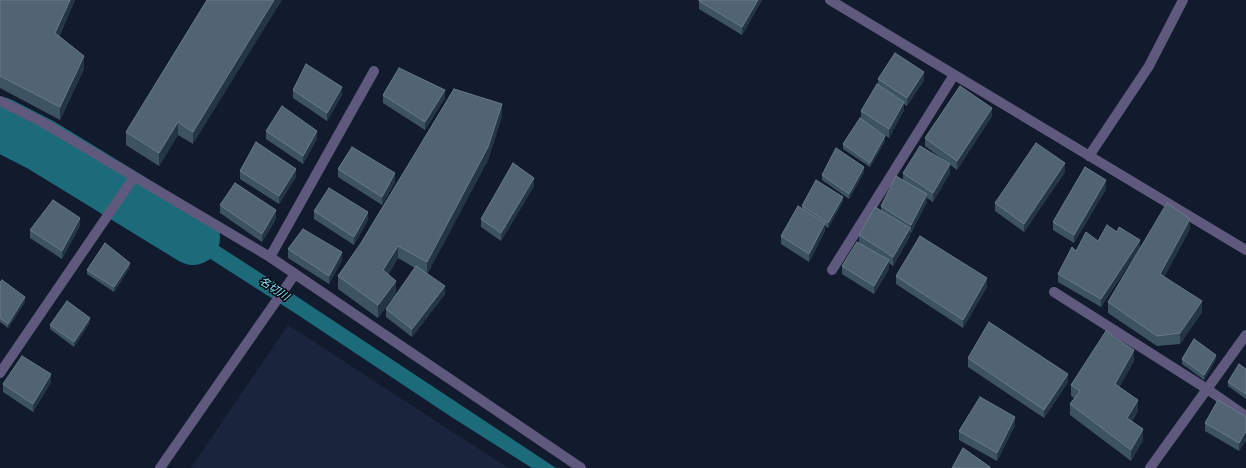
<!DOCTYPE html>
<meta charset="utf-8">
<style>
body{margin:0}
canvas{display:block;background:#121a2d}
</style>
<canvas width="1246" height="468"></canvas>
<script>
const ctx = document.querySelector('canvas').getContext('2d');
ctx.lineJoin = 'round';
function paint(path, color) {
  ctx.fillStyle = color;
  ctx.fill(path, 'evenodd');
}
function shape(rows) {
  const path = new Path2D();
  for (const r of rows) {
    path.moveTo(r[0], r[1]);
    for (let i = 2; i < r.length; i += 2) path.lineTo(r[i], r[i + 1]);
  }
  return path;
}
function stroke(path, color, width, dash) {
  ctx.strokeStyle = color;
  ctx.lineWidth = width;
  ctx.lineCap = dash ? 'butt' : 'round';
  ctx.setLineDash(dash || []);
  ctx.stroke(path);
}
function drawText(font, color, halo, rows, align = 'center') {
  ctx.font = font + ' Raleway,"Noto Sans JP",sans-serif';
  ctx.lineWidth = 3;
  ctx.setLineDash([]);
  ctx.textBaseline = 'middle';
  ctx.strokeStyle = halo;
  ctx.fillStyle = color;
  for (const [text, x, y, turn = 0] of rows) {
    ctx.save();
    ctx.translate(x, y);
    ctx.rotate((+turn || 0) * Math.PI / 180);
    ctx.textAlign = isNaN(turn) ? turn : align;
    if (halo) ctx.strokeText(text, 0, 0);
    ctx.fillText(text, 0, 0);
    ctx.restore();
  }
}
paint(shape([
 [288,325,508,468,191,468]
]), '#1a253d');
paint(shape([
 [15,122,61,148,53,164,6,138],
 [134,191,290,292,556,468,532,468,453,418,298,315,162,228,126,207]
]), '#1c6b7a');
stroke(shape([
 [0,124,41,145,193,238]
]), '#1c6b7a', 54);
stroke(shape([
 [830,0,1246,250],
 [0,101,42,122,270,257,581,468],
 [1089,156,1149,66,1183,0],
 [270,257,374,71],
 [832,270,954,75],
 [1054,292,1207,389,1246,416],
 [0,373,134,177],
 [160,468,295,274],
 [1150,468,1246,335]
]), '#5f597d', 10);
paint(shape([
 [0,0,75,0,59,37,84,69,60,120,0,88],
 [207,0,193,144,178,135,159,166,126,145,126,132],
 [699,0,762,0,742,35,699,9],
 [878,79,924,80,907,106,904,104,904,110,889,138,861,119,861,111,878,84],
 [293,90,342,95,327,121,293,98],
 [383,95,445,98,425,130,383,103],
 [502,116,488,160,427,274,445,294,412,337,386,317,386,309,415,268,398,258,388,275,396,293,378,318,338,289,338,276],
 [992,116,957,170,925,146,925,138],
 [266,131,317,139,303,164,266,139],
 [885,141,870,167,843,149,843,144],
 [338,169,395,182,382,205,338,177],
 [240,171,296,177,279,204,240,179],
 [864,172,849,199,822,180,822,175],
 [1065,172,1024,232,995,211,995,203],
 [903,173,950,173,933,202,927,198,927,202,911,233,910,232,910,236,893,266,889,263,889,269,874,294,842,274,842,266,859,243,859,235,881,211,881,206,903,180],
 [534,186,501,241,481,227,481,219],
 [1106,189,1074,243,1053,230,1053,222],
 [843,201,828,228,825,226,825,231,809,262,781,244,781,236,802,209,802,206],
 [220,205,276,219,262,242,220,213],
 [314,211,368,220,354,245,314,219],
 [80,226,62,259,30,238,30,230],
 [1190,229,1164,277,1202,312,1180,344,1157,346,1108,313,1108,302],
 [1098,241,1140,248,1101,307,1058,282,1058,274,1076,251],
 [288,249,342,260,329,284,288,258],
 [130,267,114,292,87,274,87,270],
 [896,276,987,287,963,328,896,284],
 [0,282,25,302,8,328,0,322],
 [90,322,74,347,50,329,50,325],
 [968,358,1068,382,1044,418,968,367],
 [1182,359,1216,359,1204,380,1182,364],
 [1134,361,1119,387,1138,411,1132,421,1143,440,1131,461,1070,415,1070,404,1074,398,1071,396,1071,385],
 [1246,369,1246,399,1228,386,1228,382],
 [51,382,33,412,3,392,3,384],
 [1246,417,1246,440,1239,451,1205,431,1205,423],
 [1015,425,997,461,959,440,959,431]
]), '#3d5362');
paint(shape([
 [70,0,75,0,55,46,55,33],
 [274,0,282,0,193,144,193,132],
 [758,0,762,0,742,35,742,27],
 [84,56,84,69,60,120,60,107],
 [924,72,924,80,907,106,907,98],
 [342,87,342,95,327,121,327,113],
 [445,90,445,98,425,130,425,122],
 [904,102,904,110,889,138,889,129],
 [502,104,502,116,488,160,427,275,427,262],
 [992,108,992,116,957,170,957,161],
 [178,122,178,135,159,166,159,153],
 [317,131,317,139,303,164,303,156],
 [885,136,885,141,870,167,870,163],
 [1065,163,1065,172,1024,232,1024,224],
 [950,164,950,173,933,202,933,193],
 [864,167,864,172,849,199,849,194],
 [296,169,296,177,279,204,279,196],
 [395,173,395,182,382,205,382,197],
 [534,178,534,186,501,241,501,233],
 [1106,180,1106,189,1074,243,1074,235],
 [927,194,927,202,911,233,911,225],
 [843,197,843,201,828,228,828,223],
 [276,210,276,219,262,242,262,234],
 [368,212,368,220,354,245,354,237],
 [80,218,80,226,62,259,62,251],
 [1190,219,1190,229,1160,285,1160,274],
 [825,223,825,231,809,262,809,254],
 [910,228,910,236,893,266,893,257],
 [1140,240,1140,248,1101,307,1101,299],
 [398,246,398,258,383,283,383,270],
 [342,252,342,260,329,284,329,276],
 [889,260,889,269,874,294,874,286],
 [130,263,130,267,114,292,114,287],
 [987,278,987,287,963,328,963,320],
 [396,281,396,293,378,318,378,305],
 [445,286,445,294,412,337,412,329],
 [25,297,25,302,8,328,8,324],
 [1202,301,1202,312,1180,344,1180,333],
 [90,318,90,322,74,347,74,342],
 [1134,350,1134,361,1115,395,1115,384],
 [1216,355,1216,359,1204,380,1204,375],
 [51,374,51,382,33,412,33,404],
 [1068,374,1068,382,1044,418,1044,410],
 [1138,400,1138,411,1127,429,1127,418],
 [1015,417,1015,425,997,461,997,453],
 [1143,429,1143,440,1131,461,1131,450],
 [1246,431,1246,440,1239,451,1239,443]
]), '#243546');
const building = shape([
 [0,0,70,0,55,33,84,56,60,107,0,76,0,0],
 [207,0,274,0,193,132,178,122,159,153,126,132,207,0],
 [699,0,758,0,742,27,699,1,699,0],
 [895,53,924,72,907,98,878,79,895,53],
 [306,64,342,87,327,113,293,90,306,64],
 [399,68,445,90,425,122,383,95,399,68],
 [877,84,904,102,889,129,861,111,877,84],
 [960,86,992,108,957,161,925,138,960,86],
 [454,89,502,104,488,147,427,262,398,246,383,270,396,281,378,305,338,276,361,243,454,89],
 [282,106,317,131,303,156,266,131,282,106],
 [860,118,885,136,870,163,843,144,860,118],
 [256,142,296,169,279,196,240,171,256,142],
 [1036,143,1065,163,1024,224,995,203,1036,143],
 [920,146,950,164,933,193,903,173,920,146],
 [352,147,395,173,382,197,338,169,352,147],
 [836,148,864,167,849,194,822,175,836,148],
 [513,163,534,178,501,233,481,219,513,163],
 [1085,167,1106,180,1074,235,1053,222,1085,167],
 [896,176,927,194,911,225,881,206,896,176],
 [816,180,843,197,828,223,802,206,816,180],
 [235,183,276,210,262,234,220,205,235,183],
 [329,188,368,212,354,237,314,211,329,188],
 [53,200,80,218,62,251,30,230,53,200],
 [1167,203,1190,219,1160,274,1202,301,1180,333,1157,336,1108,302,1167,203],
 [798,206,825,223,809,254,781,236,798,206],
 [875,207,910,228,893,257,859,235,875,207],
 [1107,225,1117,232,1119,227,1140,240,1101,299,1058,274,1072,247,1076,251,1086,232,1098,241,1107,225],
 [303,229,342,252,329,276,288,249,303,229],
 [920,236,987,278,963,320,896,276,920,236],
 [857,242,889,260,874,286,842,266,857,242],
 [105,243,130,263,114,287,87,270,105,243],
 [416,266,445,286,412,329,386,309,416,266],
 [2,280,25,297,8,324,0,318,0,282,2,280],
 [67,301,90,318,74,342,50,325,67,301],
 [989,322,1068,374,1044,410,968,358,989,322],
 [1106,331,1134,350,1115,384,1138,400,1127,418,1143,429,1131,450,1070,404,1080,391,1071,385,1106,331],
 [1194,339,1216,355,1204,375,1182,359,1194,339],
 [22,356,51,374,33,404,3,384,22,356],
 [1239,364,1246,369,1246,394,1228,382,1239,364],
 [980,397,1015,417,997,453,959,431,980,397],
 [1218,400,1246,417,1246,431,1239,443,1205,423,1218,400],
 [963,448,990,467,990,468,952,468,963,448]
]);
paint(building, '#506473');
stroke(building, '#687a89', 1);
drawText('italic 11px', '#85e4f9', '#04060d', [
 ["名切川",274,289,34]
]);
</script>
